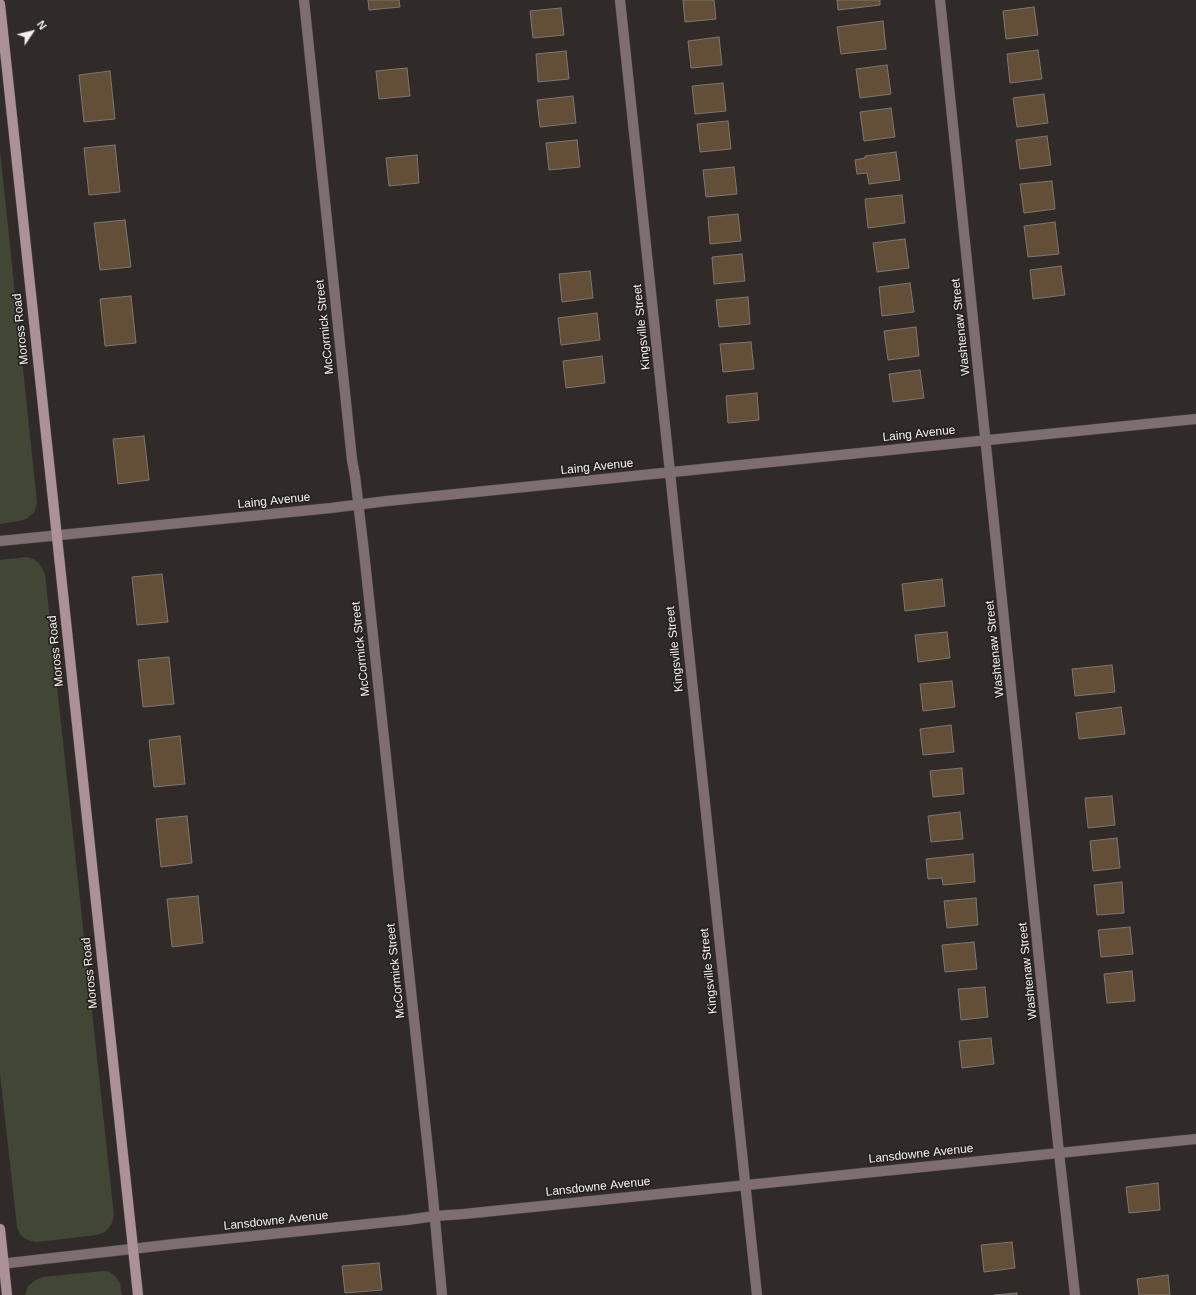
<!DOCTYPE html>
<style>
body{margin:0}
#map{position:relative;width:1196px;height:1295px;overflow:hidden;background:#302b28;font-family:Arial,sans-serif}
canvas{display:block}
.north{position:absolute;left:12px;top:12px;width:40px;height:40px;-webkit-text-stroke:3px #26221f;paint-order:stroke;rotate:55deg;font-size:11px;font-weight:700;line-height:16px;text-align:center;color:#f3f0ee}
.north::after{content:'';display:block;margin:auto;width:14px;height:18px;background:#f3f0ee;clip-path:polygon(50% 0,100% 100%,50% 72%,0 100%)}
</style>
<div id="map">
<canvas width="1196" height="1295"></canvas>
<div class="north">N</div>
</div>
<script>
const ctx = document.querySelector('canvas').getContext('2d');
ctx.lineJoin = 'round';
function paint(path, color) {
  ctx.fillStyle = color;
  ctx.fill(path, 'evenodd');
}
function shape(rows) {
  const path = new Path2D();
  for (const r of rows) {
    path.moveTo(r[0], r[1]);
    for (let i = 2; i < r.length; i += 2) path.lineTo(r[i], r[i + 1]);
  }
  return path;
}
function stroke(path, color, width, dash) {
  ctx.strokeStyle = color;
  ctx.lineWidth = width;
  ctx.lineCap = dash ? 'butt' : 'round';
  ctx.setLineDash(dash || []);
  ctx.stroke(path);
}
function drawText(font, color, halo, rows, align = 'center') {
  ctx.font = font + ' Arial,sans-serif';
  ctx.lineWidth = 3.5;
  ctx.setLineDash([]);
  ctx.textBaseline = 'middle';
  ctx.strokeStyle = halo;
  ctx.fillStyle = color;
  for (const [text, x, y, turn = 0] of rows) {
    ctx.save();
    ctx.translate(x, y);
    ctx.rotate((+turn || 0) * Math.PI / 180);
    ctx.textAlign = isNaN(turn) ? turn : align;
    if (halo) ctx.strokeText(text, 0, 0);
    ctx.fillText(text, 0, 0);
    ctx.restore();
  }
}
paint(shape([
 [0,151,37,502,35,511,28,518,20,521,0,524],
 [27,557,33,559,39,563,45,574,114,1216,111,1225,105,1232,97,1235,37,1242,31,1241,24,1238,20,1234,17,1227,0,1074,0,560],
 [103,1271,110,1272,116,1277,120,1283,122,1295,25,1295,28,1286,34,1281,43,1277]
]), '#424735');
const building = shape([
 [368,0,399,0,400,7,369,10,368,0],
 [683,0,714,0,716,19,685,22,683,0],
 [837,0,880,0,880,5,838,10,837,0],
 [1034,7,1038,35,1006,39,1003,11,1034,7],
 [561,8,564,35,533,38,530,11,561,8],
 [883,21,886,49,841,54,837,27,883,21],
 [719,37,722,65,691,68,688,41,719,37],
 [1038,50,1042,79,1010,83,1007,54,1038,50],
 [566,51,569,79,538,82,536,54,566,51],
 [887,65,891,94,860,98,856,69,887,65],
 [407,68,410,96,379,99,376,71,407,68],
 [110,71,115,119,84,122,79,75,110,71],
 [723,83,726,111,695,114,692,86,723,83],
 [1044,94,1048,123,1017,127,1013,98,1044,94],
 [573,96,576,123,540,127,537,100,573,96],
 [891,108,895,137,864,141,860,112,891,108],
 [728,121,731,149,700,152,697,124,728,121],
 [1047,136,1051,165,1020,169,1016,140,1047,136],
 [577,140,580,167,549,170,546,143,577,140],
 [115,145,120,192,89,195,84,148,115,145],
 [896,152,900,180,869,184,867,173,857,174,855,160,865,158,865,156,896,152],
 [417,155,419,183,389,186,386,158,417,155],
 [734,167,737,194,706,197,703,170,734,167],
 [1052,181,1055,209,1024,213,1020,184,1052,181],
 [902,195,905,223,868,228,865,199,902,195],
 [738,214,741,241,710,244,708,217,738,214],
 [125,220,131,267,100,270,94,223,125,220],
 [1055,222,1059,254,1028,257,1024,226,1055,222],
 [905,239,909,268,877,272,873,243,905,239],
 [742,254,745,281,714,284,712,257,742,254],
 [1061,266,1065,295,1033,299,1030,270,1061,266],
 [590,271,593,298,562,302,559,274,590,271],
 [910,283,914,312,882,316,879,287,910,283],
 [131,296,136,343,105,346,100,299,131,296],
 [748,297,750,324,719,327,716,300,748,297],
 [597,313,600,340,561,345,558,318,597,313],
 [916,327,919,356,888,360,884,331,916,327],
 [751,342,754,369,723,372,720,344,751,342],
 [602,356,605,383,566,388,563,361,602,356],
 [920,370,924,398,893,402,889,374,920,370],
 [757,393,759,420,728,423,726,396,757,393],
 [144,436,149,480,118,484,113,439,144,436],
 [162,574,168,622,137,625,132,577,162,574],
 [942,579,945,606,905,611,902,584,942,579],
 [947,632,950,658,918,662,915,635,947,632],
 [169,657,174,704,143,707,138,660,169,657],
 [1112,665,1115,692,1075,696,1072,669,1112,665],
 [952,681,955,707,923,711,920,684,952,681],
 [1121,707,1125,734,1079,739,1076,713,1121,707],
 [951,725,954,752,923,755,920,729,951,725],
 [180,736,185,784,154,787,149,740,180,736],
 [962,768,964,794,933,797,930,771,962,768],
 [1112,796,1115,825,1088,828,1085,798,1112,796],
 [960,812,963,839,931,842,928,816,960,812],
 [187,816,192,863,161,867,156,819,187,816],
 [1117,838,1120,868,1093,871,1090,841,1117,838],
 [973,854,975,882,943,885,942,878,928,879,926,859,973,854],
 [1122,882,1124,913,1097,915,1094,885,1122,882],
 [198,896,203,943,172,947,167,899,198,896],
 [976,898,978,925,947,928,944,901,976,898],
 [1130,927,1133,954,1101,957,1098,930,1130,927],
 [974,942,977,969,945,972,942,945,974,942],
 [1132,971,1135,1001,1107,1003,1104,974,1132,971],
 [985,987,988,1017,961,1020,958,989,985,987],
 [991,1038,994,1064,962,1068,959,1041,991,1038],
 [1158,1183,1160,1210,1129,1213,1126,1187,1158,1183],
 [1012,1242,1015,1268,984,1272,981,1245,1012,1242],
 [379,1263,382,1290,345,1293,342,1266,379,1263],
 [1168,1275,1170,1295,1139,1295,1137,1279,1168,1275],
 [1017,1293,1017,1295,994,1295,1017,1293]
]);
paint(building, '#634f37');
stroke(building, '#7b7772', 1);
const street = shape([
 [304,0,352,460,355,476,364,552,432,1187,442,1295],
 [620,0,757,1295],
 [940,0,1059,1153,1075,1295],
 [0,541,331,508,387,501,702,469,1196,419],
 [0,1264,175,1244,407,1220,435,1216,464,1214,1196,1139]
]);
const secondary = shape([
 [0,4,138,1295],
 [0,1229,7,1295]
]);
stroke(street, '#4b4744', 11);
stroke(secondary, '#4b4744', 11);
stroke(street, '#7e6e70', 10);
stroke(secondary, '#ac9296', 10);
drawText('12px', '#f3f0ee', '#26221f', [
 ["McCormick Street",325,327,-96],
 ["Kingsville Street",642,327,-96],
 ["Washtenaw Street",961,327,-96],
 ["Moross Road",21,329,-96],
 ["Laing Avenue",919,434,-6],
 ["Laing Avenue",597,467,-6],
 ["Laing Avenue",274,501,-6],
 ["McCormick Street",361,649,-96],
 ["Kingsville Street",675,649,-96],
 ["Washtenaw Street",995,649,-96],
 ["Moross Road",56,651,-96],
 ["McCormick Street",396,971,-96],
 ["Kingsville Street",709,971,-96],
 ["Washtenaw Street",1028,971,-96],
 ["Moross Road",90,973,-96],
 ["Lansdowne Avenue",921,1154,-6],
 ["Lansdowne Avenue",598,1187,-6],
 ["Lansdowne Avenue",276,1221,-6]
]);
</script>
